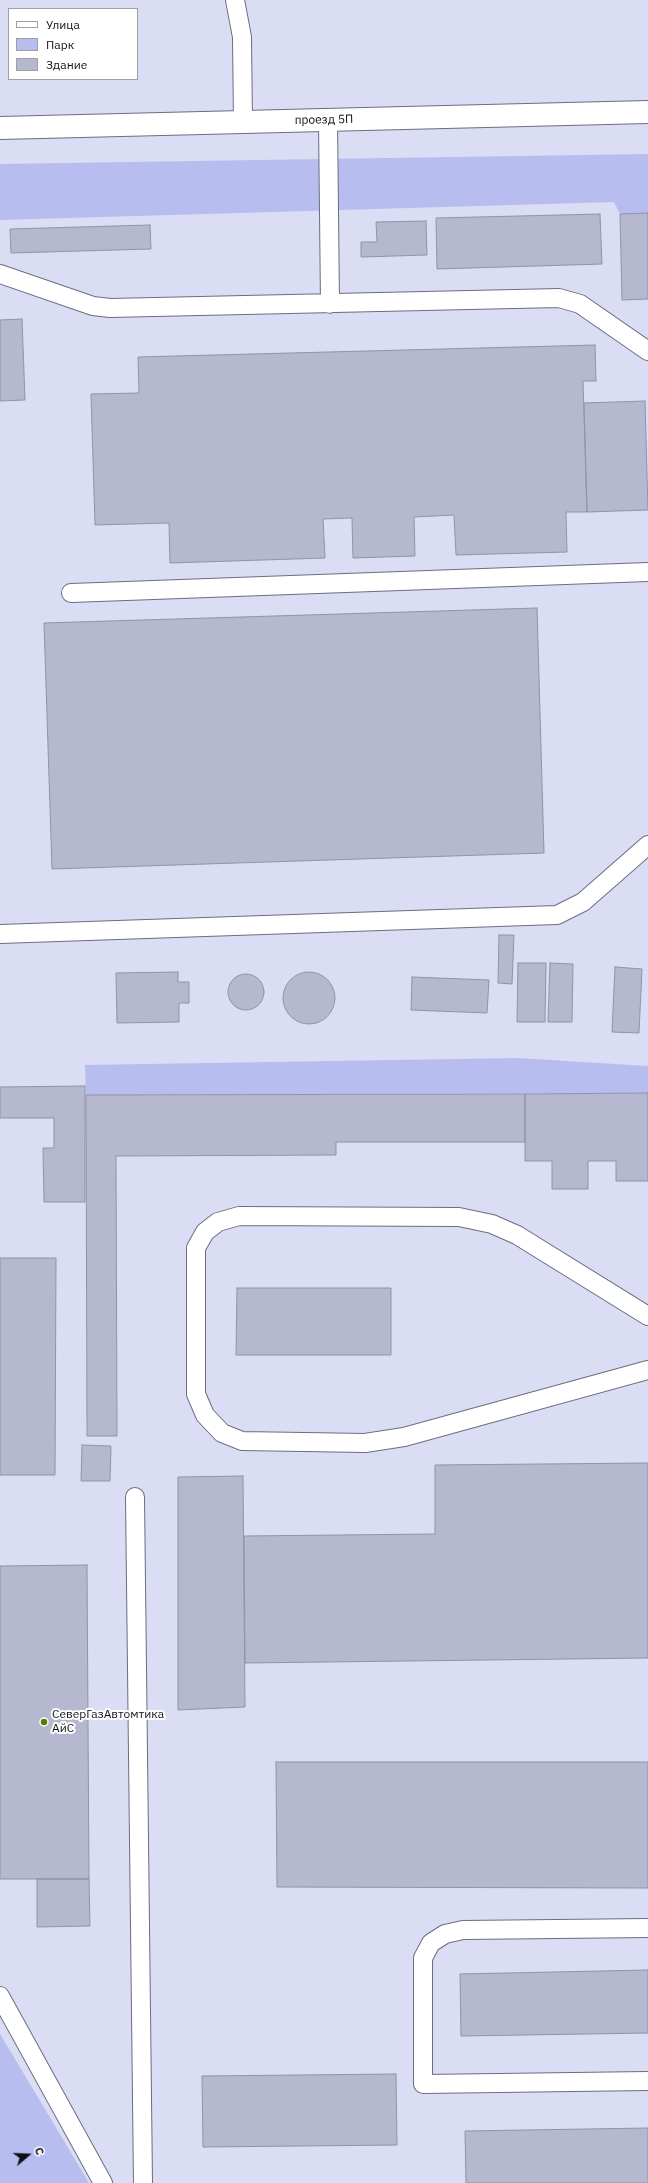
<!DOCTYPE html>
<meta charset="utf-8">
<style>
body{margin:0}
#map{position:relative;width:648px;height:2183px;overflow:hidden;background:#dbddf4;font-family:"IBM Plex Sans",sans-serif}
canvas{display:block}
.legend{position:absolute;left:8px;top:8px;width:130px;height:72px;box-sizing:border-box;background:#fff;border:1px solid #9f9fa3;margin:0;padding:5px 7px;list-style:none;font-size:12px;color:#101018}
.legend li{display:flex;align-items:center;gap:8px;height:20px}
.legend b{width:20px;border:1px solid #9f9fa3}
.north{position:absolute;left:8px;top:2135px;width:40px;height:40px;-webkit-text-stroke:3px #fff;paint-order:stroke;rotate:71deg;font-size:11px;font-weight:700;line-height:16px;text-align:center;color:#101018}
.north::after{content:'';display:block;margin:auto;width:14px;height:18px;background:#101018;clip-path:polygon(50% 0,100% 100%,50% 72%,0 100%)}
</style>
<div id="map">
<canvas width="648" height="2183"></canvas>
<ul class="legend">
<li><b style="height:5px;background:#fff"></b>Улица</li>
<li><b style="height:11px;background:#b8bdf0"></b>Парк</li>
<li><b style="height:11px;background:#b5b8ce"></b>Здание</li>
</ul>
<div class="north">С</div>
</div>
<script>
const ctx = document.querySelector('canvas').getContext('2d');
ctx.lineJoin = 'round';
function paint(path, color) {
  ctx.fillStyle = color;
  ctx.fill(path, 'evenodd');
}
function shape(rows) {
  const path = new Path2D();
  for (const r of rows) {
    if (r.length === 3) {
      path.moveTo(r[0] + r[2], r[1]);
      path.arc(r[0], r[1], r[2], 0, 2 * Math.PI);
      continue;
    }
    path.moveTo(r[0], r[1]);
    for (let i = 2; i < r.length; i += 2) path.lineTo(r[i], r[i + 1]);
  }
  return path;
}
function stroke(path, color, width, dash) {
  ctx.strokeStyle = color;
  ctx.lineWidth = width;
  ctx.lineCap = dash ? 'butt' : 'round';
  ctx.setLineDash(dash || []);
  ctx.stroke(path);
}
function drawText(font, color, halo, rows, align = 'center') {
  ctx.font = font + ' "IBM Plex Sans",sans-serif';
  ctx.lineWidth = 4;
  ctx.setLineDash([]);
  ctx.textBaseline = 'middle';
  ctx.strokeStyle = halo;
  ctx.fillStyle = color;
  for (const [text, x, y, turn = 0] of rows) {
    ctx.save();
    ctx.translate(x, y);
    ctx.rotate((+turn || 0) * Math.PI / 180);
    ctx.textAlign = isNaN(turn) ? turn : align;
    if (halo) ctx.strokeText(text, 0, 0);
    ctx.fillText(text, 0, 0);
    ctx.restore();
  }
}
paint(shape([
 [648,154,648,213,620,214,614,202,0,220,0,164],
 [518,1058,648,1066,648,1093,86,1095,85,1065],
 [0,2034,76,2161,89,2183,0,2183]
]), '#b8bdf0');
const building = shape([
 [648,213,648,299,622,300,620,214,648,213],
 [600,214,602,264,437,269,436,218,600,214],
 [426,221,427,255,361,257,361,242,377,242,376,222,426,221],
 [150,225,151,249,11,253,10,229,150,225],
 [22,319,25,400,0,401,0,320,22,319],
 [595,345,596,381,583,381,587,512,566,512,567,552,456,555,454,515,414,517,415,556,353,558,352,518,323,519,325,558,170,563,169,523,95,525,91,394,139,393,138,357,595,345],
 [645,401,648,510,587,512,584,403,645,401],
 [537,608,544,853,52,869,44,623,537,608],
 [499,935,514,935,512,984,498,983,499,935],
 [518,963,546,963,545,1022,517,1022,518,963],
 [550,963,573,964,572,1022,548,1022,550,963],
 [615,967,642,969,639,1033,612,1032,615,967],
 [178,972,178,982,189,982,189,1003,179,1003,179,1022,117,1023,116,973,178,972],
 [309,998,26],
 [246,992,18],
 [412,977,489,980,487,1013,411,1010,412,977],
 [85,1086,85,1202,44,1202,43,1148,54,1148,54,1118,0,1118,0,1087,85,1086],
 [648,1093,648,1181,616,1181,616,1161,588,1161,588,1189,552,1189,552,1161,525,1161,525,1094,648,1093],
 [525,1094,525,1142,336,1142,336,1155,116,1156,117,1436,87,1436,86,1095,525,1094],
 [0,1258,56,1258,55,1475,0,1475,0,1258],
 [237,1288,391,1288,391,1355,236,1355,237,1288],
 [82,1445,111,1446,110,1481,81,1481,82,1445],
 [648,1463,648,1658,245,1663,244,1536,435,1534,435,1465,648,1463],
 [243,1476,245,1707,178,1710,178,1477,243,1476],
 [87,1565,89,1879,0,1879,0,1566,87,1565],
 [276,1762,648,1762,648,1888,277,1887,276,1762],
 [37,1879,89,1879,90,1926,37,1927,37,1879],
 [648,1970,648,2033,461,2036,460,1974,648,1970],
 [396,2074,397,2145,203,2147,202,2076,396,2074],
 [648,2128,648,2183,466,2183,465,2131,648,2128]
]);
paint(building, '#b5b8ce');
stroke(building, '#9193a8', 1);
const lane = shape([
 [235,0,242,37,243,122],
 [328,120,330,304],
 [0,274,93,306,110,308,559,298,580,304,648,351],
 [71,593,648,572],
 [0,934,557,915,583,902,648,845],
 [648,1316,517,1235,492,1224,459,1217,239,1216,218,1222,205,1232,196,1248,196,1394,205,1415,222,1433,242,1441,365,1443,404,1437,648,1370],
 [135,1497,143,2183],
 [648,1928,463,1930,445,1934,431,1943,423,1958,423,2084,648,2081],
 [0,1996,103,2183]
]);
const street = shape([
 [0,128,648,112]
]);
stroke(lane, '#6b6d81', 20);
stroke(street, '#6b6d81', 24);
stroke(lane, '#fff', 18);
stroke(street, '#fff', 22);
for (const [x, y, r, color] of [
 [44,1722,4,"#527f07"]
]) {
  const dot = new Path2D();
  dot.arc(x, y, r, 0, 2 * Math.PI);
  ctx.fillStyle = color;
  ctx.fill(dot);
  stroke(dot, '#fff', 1.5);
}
drawText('12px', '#101018', '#fff', [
 ["проезд 5П",324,120,-1]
]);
drawText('12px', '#101018', '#fff', [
 ["СеверГазАвтомтика",52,1715],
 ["АйС",52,1729]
], 'left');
</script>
